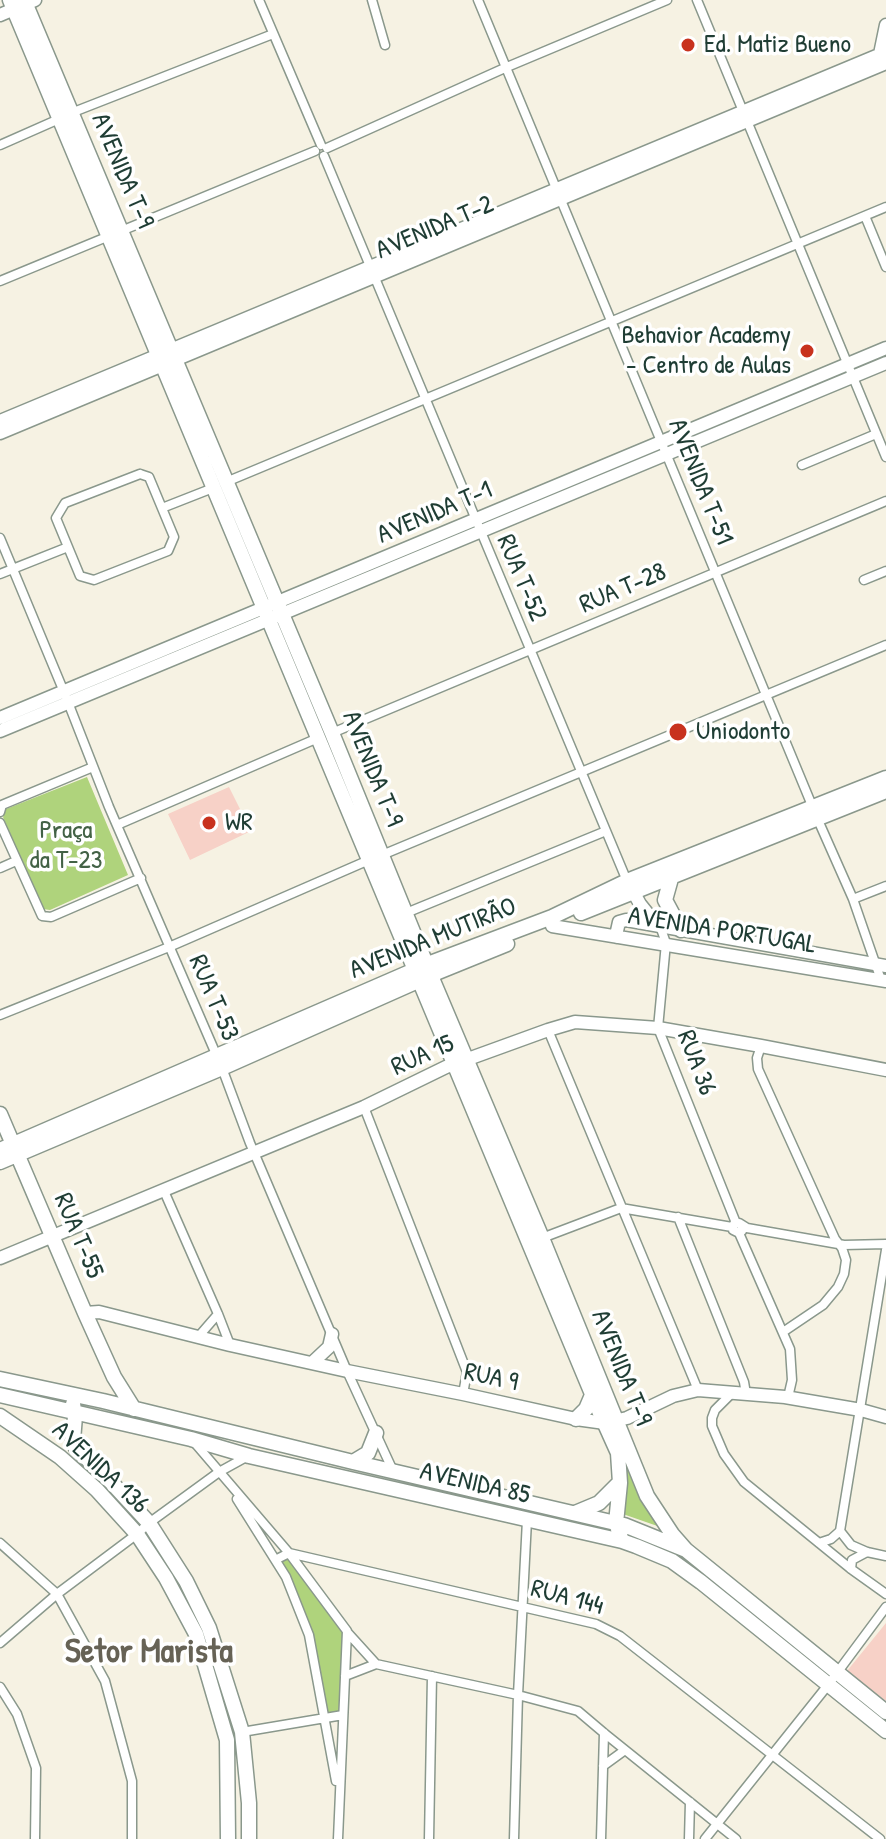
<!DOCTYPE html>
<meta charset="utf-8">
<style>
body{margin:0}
canvas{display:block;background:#f6f2e3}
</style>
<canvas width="886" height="1839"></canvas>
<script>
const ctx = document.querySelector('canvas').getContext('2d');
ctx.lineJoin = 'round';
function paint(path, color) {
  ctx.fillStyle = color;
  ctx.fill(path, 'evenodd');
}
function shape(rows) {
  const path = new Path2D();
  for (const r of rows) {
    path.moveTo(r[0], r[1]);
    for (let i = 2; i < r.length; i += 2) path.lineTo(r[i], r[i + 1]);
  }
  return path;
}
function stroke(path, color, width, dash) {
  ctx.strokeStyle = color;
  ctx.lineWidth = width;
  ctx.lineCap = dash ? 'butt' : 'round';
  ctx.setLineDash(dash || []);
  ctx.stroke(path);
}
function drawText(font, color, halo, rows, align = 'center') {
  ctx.font = font + ' "Patrick Hand",sans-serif';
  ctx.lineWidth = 7;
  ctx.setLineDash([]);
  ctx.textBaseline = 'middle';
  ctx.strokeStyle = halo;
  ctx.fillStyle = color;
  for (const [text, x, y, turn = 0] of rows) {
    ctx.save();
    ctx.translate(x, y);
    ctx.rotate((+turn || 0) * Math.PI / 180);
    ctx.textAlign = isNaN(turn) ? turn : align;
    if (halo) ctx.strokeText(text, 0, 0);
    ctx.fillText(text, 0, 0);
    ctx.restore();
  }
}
paint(shape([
 [229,787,251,831,190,860,168,814],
 [886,1623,886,1701,847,1671]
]), '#f7d1c7');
paint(shape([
 [87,777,128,875,50,910,43,909,3,817,6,809],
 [619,1438,666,1529,620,1513],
 [288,1559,345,1632,342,1715,327,1714,311,1632,281,1562]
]), '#afd37c');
const street = shape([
 [259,0,321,145],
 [372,0,385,45],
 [478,0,818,820,853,899,881,980],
 [697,0,886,457],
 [71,113,273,34],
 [0,145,59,119],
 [327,148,507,67,667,0],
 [324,156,627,881],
 [865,216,886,267],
 [0,281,315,151],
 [802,465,876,434],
 [140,474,149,477,174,537,168,551,94,580,80,576,56,518,65,503,140,474],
 [226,482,886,207],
 [162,508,213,488],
 [0,538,64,692,109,807,222,1068,250,1143,347,1371,394,1473],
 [0,574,68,547],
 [864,580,886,571],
 [332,733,886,501],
 [0,812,2,805,93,767],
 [0,823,42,916,51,917,141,878],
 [117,825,318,738],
 [382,855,886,645],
 [0,868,16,861],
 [853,899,886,886],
 [406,913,606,831],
 [660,926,666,943,658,1028,736,1223],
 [0,1015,169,947,369,860],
 [548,1030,698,1390],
 [761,1046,757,1058,758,1069,835,1239,842,1248,846,1260,844,1274,838,1287,823,1305,783,1332],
 [364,1107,467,1372,463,1394],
 [164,1191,218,1314,230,1345],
 [678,1217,744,1382,746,1394],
 [742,1226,742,1231,739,1233,733,1230,734,1224,739,1223,747,1228,844,1245,886,1244],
 [739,1233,790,1349,792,1380,789,1393,785,1397],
 [542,1238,621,1208,732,1227],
 [198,1337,218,1314],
 [732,1393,715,1410,712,1418,712,1426,724,1454,744,1482,851,1569,886,1594],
 [194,1442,289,1553,347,1631,338,1839],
 [237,1499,286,1577,309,1635,336,1781],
 [840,1531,851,1545,867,1552,886,1556],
 [0,1543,57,1594,105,1681,132,1781,132,1839],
 [819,1543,831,1539,840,1531,886,1250],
 [277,1559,289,1553,596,1624,620,1636,880,1839],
 [851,1569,852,1560,867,1552],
 [347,1632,376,1664],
 [0,1643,57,1594,137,1534,149,1523,219,1472,248,1456],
 [345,1676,376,1664,518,1695,578,1711,604,1733,736,1839],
 [0,1687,17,1714,36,1768,35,1839],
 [242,1732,343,1715],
 [603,1766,625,1750],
 [429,1839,432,1676],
 [514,1839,518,1695,527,1520],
 [601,1839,604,1733],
 [689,1839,690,1802],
 [705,1839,828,1685,886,1607]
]);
const secondary = shape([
 [0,15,35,0],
 [880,54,886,25],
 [0,421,886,52],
 [0,433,886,63],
 [0,718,886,348],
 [0,731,886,363],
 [629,884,640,904,652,919,660,926],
 [552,926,886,981],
 [617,937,617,931,619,922,626,920,886,966],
 [0,1258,364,1107,446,1067,548,1030,575,1022,658,1028,761,1046,886,1070],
 [85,1313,99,1312,230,1345,347,1371,463,1394,576,1419,605,1423,627,1418,673,1396,698,1390,785,1397,861,1410,886,1417],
 [313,1362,329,1347,332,1334]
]);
const primary = shape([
 [10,0,600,1413,618,1453,620,1483,616,1523,622,1541],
 [24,0,332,733,431,976,542,1238,647,1496,672,1534,686,1550],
 [672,875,665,900,681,930],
 [581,913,886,791],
 [0,1114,85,1313,114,1377,134,1409],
 [0,1150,433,962,552,917,627,881,886,778],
 [0,1162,222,1068,438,972,507,944],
 [0,1379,103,1401,353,1462,624,1525,686,1550,886,1712],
 [0,1395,191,1439,249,1456,622,1541,636,1546,672,1561,701,1582,886,1731],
 [73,1404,75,1416,73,1441,76,1448,112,1483,149,1523,186,1581,209,1628,242,1732,249,1803,249,1839],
 [0,1416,60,1457,97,1490,137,1534,166,1578,196,1634,227,1740,228,1839],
 [576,1419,586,1409,592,1395],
 [353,1462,368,1453,376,1433],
 [575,1513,599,1503,619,1483]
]);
stroke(street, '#8a988c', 11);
stroke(secondary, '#8a988c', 15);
stroke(primary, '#8a988c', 17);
stroke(street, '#fff', 8);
stroke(secondary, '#fff', 12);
stroke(primary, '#fff', 14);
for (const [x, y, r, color] of [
 [688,45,8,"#c8321e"],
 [807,351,8,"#c8321e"],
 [678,732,10,"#c8321e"],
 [209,823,8,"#c8321e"]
]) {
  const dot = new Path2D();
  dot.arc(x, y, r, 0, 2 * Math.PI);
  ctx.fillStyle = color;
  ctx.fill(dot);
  stroke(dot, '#fff', 3);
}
drawText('26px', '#1f3d34', '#fff', [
 ["Ed. Matiz Bueno",704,45],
 ["Behavior Academy",791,336,"right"],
 ["- Centro de Aulas",791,366,"right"],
 ["Uniodonto",696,732],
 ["WR",225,823]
], 'left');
drawText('26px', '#1f3d34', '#fff', [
 ["AVENIDA T-9",122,171,67],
 ["AVENIDA T-2",435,228,-23],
 ["AVENIDA T-51",700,482,68],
 ["AVENIDA T-1",435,513,-23],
 ["RUA T-52",521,578,67],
 ["RUA T-28",623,589,-23],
 ["AVENIDA T-9",372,769,68],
 ["AVENIDA PORTUGAL",722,931,9],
 ["AVENIDA MUTIRÃO",433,939,-22],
 ["RUA T-53",213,998,67],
 ["RUA 15",423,1056,-24],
 ["RUA 36",696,1063,69],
 ["RUA T-55",78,1236,67],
 ["AVENIDA T-9",621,1368,68],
 ["RUA 9",491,1378,12],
 ["AVENIDA 136",100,1468,43],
 ["AVENIDA 85",475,1484,13],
 ["RUA 144",567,1598,15]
]);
drawText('26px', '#436246', '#fff', [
 ["Praça",66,831],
 ["da T-23",66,861]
]);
drawText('bold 34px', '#666255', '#fff', [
 ["Setor Marista",149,1653]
]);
</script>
